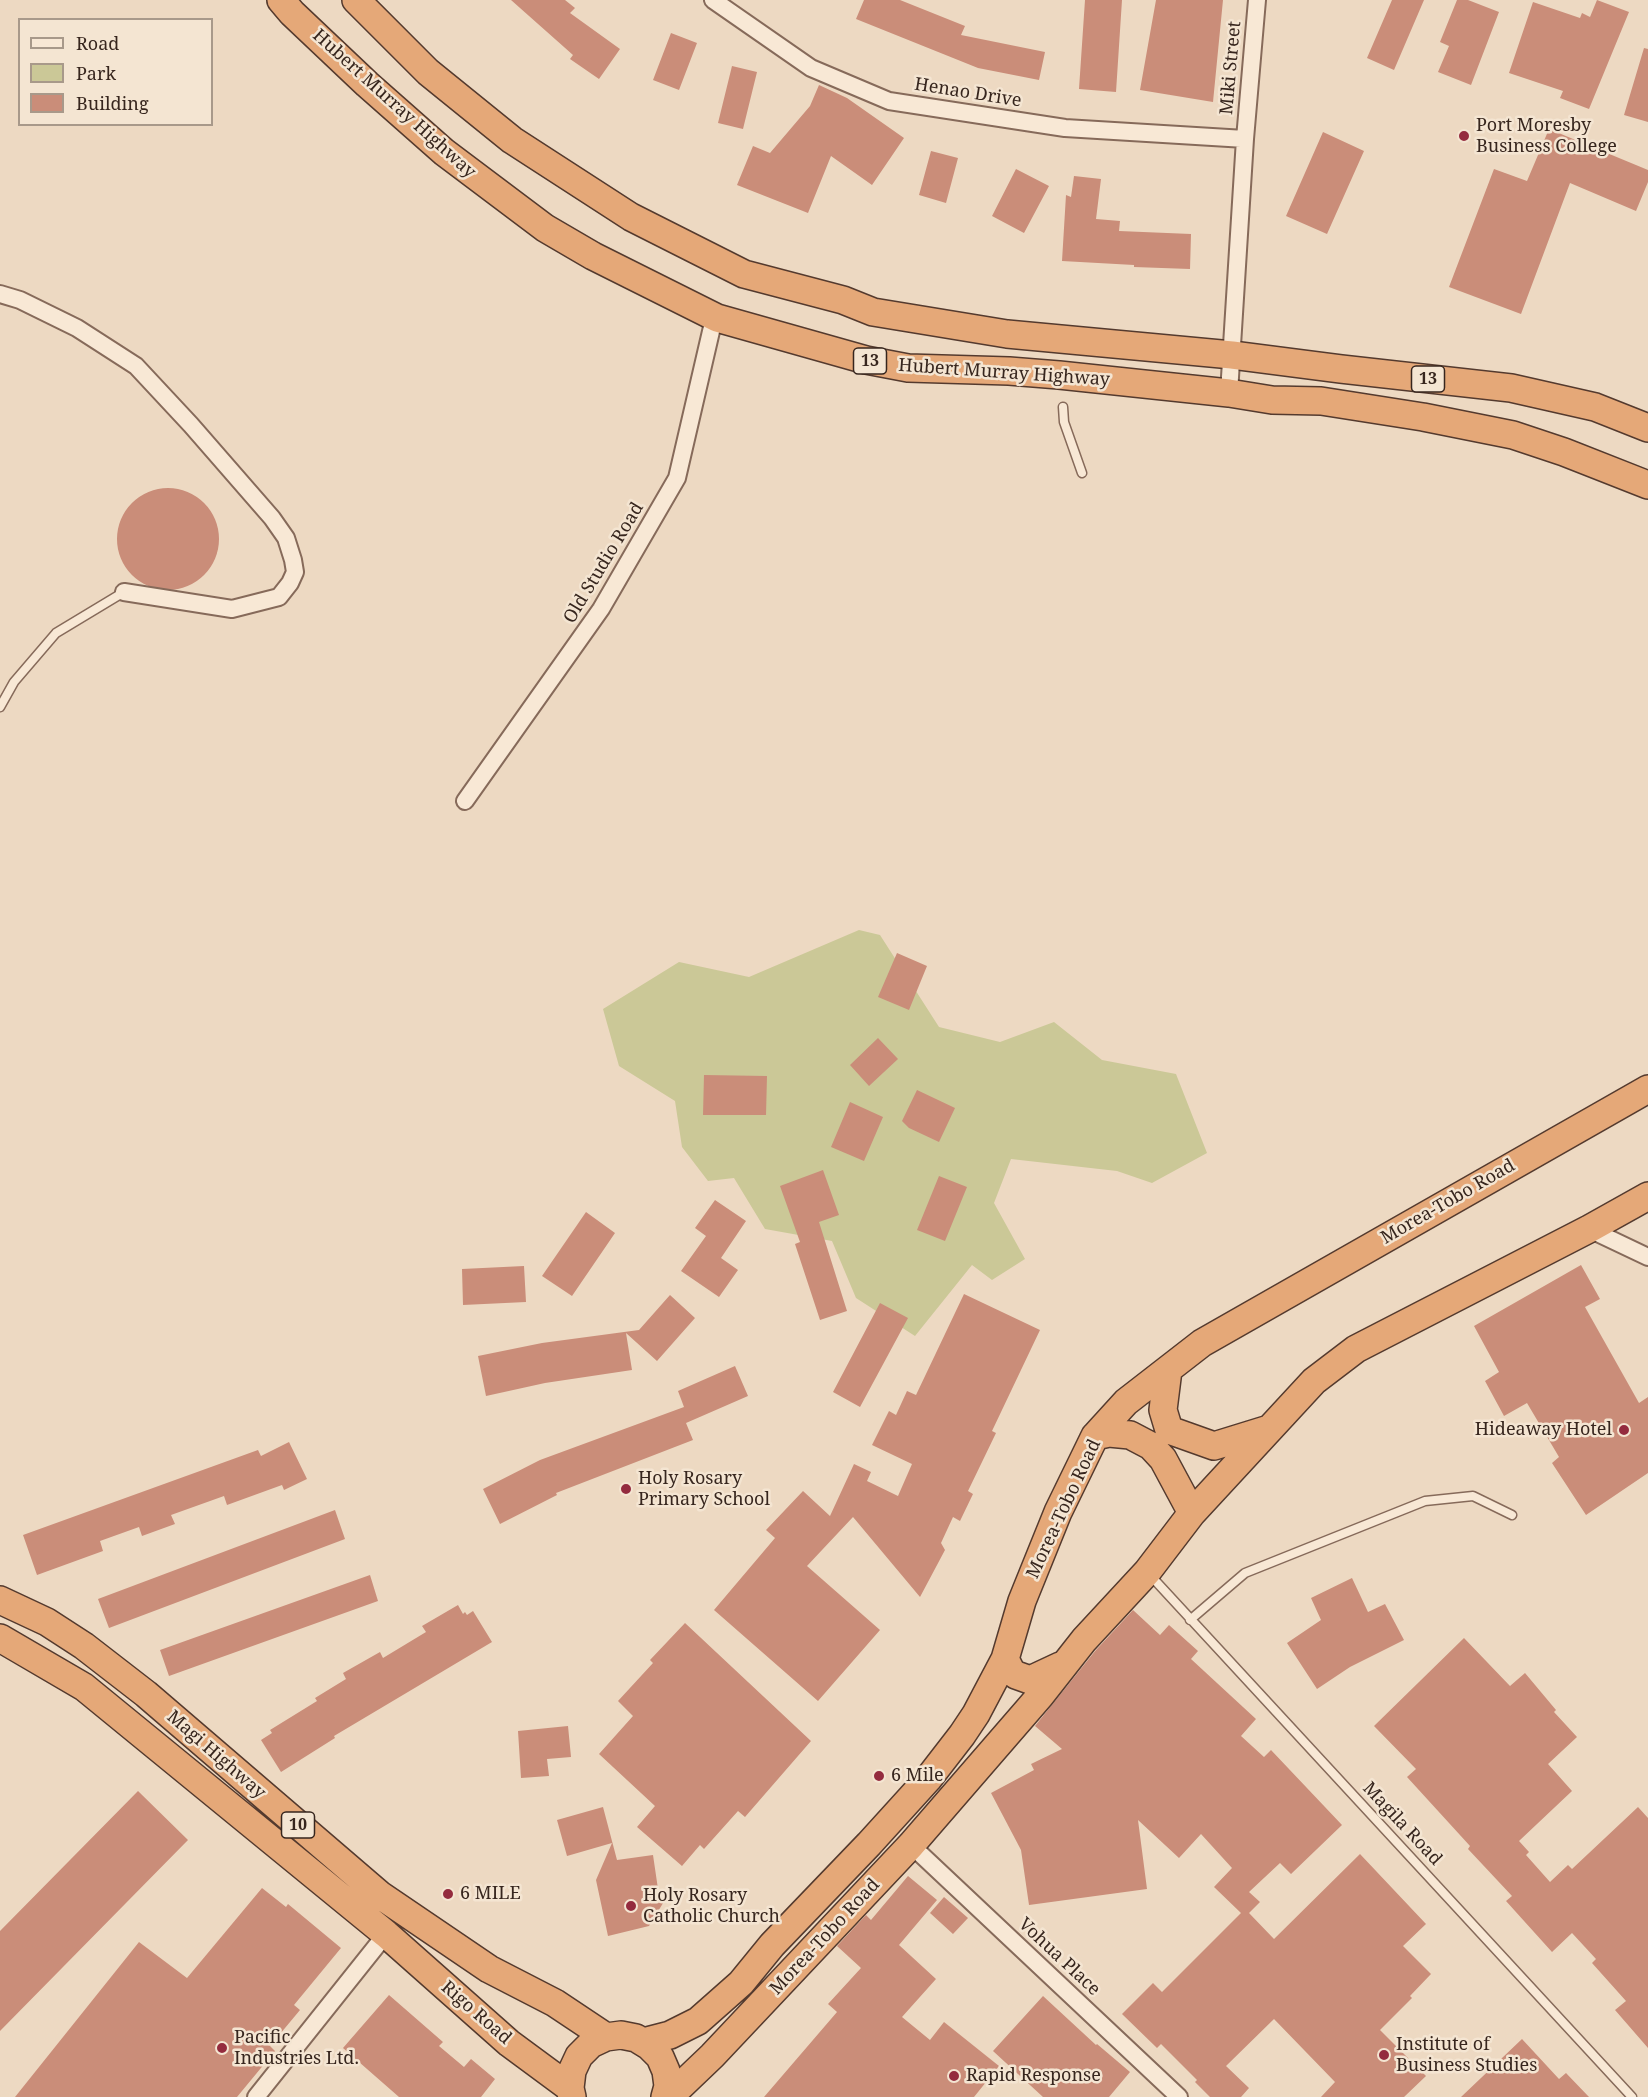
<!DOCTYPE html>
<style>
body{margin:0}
#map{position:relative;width:1648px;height:2097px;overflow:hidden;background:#edd9c2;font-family:"Noto Serif",serif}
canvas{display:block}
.legend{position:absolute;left:18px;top:18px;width:195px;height:108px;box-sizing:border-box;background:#f4e5d2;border:2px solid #a8998a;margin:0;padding:8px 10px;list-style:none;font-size:18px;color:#37261e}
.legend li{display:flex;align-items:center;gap:12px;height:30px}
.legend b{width:30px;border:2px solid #a8998a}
</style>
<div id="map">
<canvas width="1648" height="2097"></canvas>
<ul class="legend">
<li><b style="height:8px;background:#f8e8d5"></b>Road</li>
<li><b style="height:16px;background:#cbc897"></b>Park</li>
<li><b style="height:16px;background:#ca8d79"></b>Building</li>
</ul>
</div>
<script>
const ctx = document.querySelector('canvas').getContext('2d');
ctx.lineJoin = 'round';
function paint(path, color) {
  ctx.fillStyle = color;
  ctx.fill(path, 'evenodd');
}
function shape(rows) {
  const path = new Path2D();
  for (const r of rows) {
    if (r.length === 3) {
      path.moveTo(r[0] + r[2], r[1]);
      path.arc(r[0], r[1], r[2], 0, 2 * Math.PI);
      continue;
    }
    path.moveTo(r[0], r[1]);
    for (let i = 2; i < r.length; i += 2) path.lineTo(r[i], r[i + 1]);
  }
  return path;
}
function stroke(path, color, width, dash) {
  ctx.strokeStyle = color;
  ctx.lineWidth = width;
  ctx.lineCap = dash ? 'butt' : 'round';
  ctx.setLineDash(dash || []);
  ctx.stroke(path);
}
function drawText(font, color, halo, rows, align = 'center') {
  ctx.font = font + ' "Noto Serif",serif';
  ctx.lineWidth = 5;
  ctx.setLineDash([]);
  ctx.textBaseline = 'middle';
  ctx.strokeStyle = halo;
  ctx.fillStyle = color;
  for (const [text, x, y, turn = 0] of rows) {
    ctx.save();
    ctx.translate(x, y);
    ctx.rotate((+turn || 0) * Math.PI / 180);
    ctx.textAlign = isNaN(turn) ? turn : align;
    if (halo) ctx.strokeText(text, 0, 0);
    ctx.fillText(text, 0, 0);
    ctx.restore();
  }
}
paint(shape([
 [859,930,880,935,939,1027,1000,1042,1054,1022,1102,1060,1176,1074,1207,1153,1152,1183,1117,1171,1011,1159,994,1203,1025,1259,992,1280,972,1265,915,1336,856,1298,832,1241,765,1229,734,1178,708,1181,682,1147,675,1101,619,1066,603,1009,679,962,749,977]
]), '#cbc897');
paint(shape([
 [511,0,565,0,575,8,570,13,620,49,599,79,570,59,573,55],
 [864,0,900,0,965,26,961,35,1045,52,1039,80,978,68,856,19],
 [1085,0,1122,0,1116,92,1079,89],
 [1156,0,1223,0,1213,102,1140,90],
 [1392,0,1424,0,1394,70,1367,58],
 [1457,0,1468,0,1499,12,1471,85,1438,72,1449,46,1440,42],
 [1597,0,1629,12,1589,109,1560,98,1563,91,1509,73,1533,2,1580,18,1582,13,1590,17],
 [671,33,697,43,679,90,653,80],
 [1644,48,1648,49,1648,122,1624,115],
 [732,66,757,72,743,129,718,123],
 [819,85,847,98,904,138,872,185,831,156,808,213,737,185,753,146,770,153,810,106],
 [1549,129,1648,170,1648,182,1636,211,1570,183,1521,314,1449,287,1494,169,1527,181],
 [1323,132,1364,151,1327,234,1286,216],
 [931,151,958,158,946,203,919,195],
 [1016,169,1049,186,1024,233,992,216],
 [1074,176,1101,179,1096,219,1120,221,1119,231,1191,234,1190,269,1134,267,1134,265,1062,261,1066,195,1071,197],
 [168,539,51],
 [897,953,927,966,909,1010,878,997],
 [878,1038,898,1059,869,1086,850,1065],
 [704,1075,767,1076,766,1115,703,1115],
 [917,1090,955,1108,939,1142,909,1128,902,1121],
 [850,1102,883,1117,864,1161,831,1147],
 [823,1170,839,1215,819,1222,847,1311,820,1320,795,1244,800,1242,780,1186],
 [939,1176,967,1187,945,1241,917,1230],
 [715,1200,746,1221,721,1258,738,1270,719,1297,681,1271,706,1236,695,1228],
 [586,1212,615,1233,572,1296,542,1276],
 [1581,1265,1600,1299,1585,1307,1639,1403,1648,1397,1648,1473,1586,1515,1552,1463,1559,1457,1527,1403,1504,1416,1485,1381,1499,1372,1474,1326],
 [524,1266,526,1302,463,1305,462,1269],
 [964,1294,1040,1330,992,1431,996,1433,968,1491,973,1494,960,1521,953,1517,941,1543,945,1550,920,1597,853,1517,807,1566,880,1630,818,1701,714,1610,775,1538,766,1530,803,1491,830,1516,854,1464,871,1472,867,1481,898,1496,912,1464,872,1445,889,1411,896,1415,907,1391,916,1395],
 [670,1295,695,1318,657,1361,626,1333,632,1370,545,1383,486,1396,478,1356,542,1343,639,1330],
 [880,1303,908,1318,860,1407,833,1392],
 [735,1366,748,1396,686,1423,693,1440,556,1493,557,1495,500,1524,483,1489,540,1460,684,1407,678,1391],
 [289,1442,307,1479,284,1490,282,1485,227,1505,224,1496,171,1515,175,1524,142,1536,139,1527,100,1541,103,1551,37,1575,23,1535,258,1450,261,1456],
 [335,1510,345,1539,109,1628,98,1599],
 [370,1575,378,1601,169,1676,160,1650],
 [1352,1578,1368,1612,1385,1604,1404,1640,1350,1667,1317,1689,1287,1643,1321,1620,1311,1598],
 [458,1605,463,1614,465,1612,467,1615,473,1611,492,1642,334,1736,335,1738,281,1772,261,1740,272,1733,270,1730,317,1701,315,1698,346,1679,343,1673,380,1652,383,1658,426,1632,422,1626],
 [1133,1610,1160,1635,1169,1625,1198,1651,1191,1659,1256,1719,1241,1736,1264,1757,1271,1750,1342,1825,1291,1874,1280,1863,1249,1892,1260,1902,1249,1913,1274,1939,1360,1854,1426,1924,1403,1946,1431,1974,1410,1996,1412,1998,1380,2030,1426,2076,1404,2097,1321,2097,1335,2082,1274,2019,1226,2066,1249,2088,1241,2097,1210,2097,1195,2082,1197,2080,1161,2044,1157,2048,1122,2014,1153,1983,1162,1992,1241,1913,1214,1887,1232,1868,1201,1834,1179,1858,1138,1820,1147,1889,1029,1905,1021,1850,991,1793,1034,1770,1031,1764,1062,1749,1035,1726,1096,1650],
 [685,1623,811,1741,745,1817,738,1811,704,1849,700,1845,682,1866,637,1827,655,1806,599,1754,633,1716,618,1701,653,1663,650,1660],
 [1464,1638,1510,1686,1525,1673,1556,1710,1554,1712,1577,1737,1548,1764,1572,1791,1519,1841,1529,1852,1526,1855,1550,1882,1568,1865,1572,1869,1638,1807,1648,1818,1648,2048,1615,2010,1626,2001,1592,1963,1596,1959,1572,1933,1552,1952,1506,1901,1512,1896,1468,1849,1470,1846,1407,1777,1416,1769,1374,1726],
 [568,1726,571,1757,547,1759,549,1776,521,1778,518,1731],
 [138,1791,188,1840,0,2031,0,1931],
 [603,1807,617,1860,653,1855,658,1889,668,1895,649,1926,608,1936,596,1880,612,1843,567,1856,557,1820],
 [908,1876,937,1900,899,1945,936,1979,902,2017,930,2040,944,2022,999,2066,974,2097,764,2097,837,2012,828,2004,861,1968,837,1946,866,1915,871,1920],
 [262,1888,286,1907,288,1904,341,1948,294,2005,300,2010,270,2046,275,2051,237,2097,15,2097,139,1942,187,1978],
 [944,1897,968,1918,953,1934,930,1913],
 [389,1995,443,2042,439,2046,464,2067,471,2059,495,2079,481,2097,399,2097,343,2048],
 [1043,1996,1096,2045,1097,2044,1130,2072,1109,2097,1043,2097,993,2051],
 [1522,2039,1559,2079,1566,2073,1589,2097,1461,2097]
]), '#ca8d79');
const service = shape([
 [1063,407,1064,422,1082,473],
 [0,707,14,682,56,633,124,592],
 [1150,1575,1632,2097],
 [1190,1620,1245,1573,1425,1501,1473,1496,1512,1515]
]);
const minor = shape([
 [713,0,811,68,889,101,1065,128,1245,139],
 [0,294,20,300,77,328,136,366,191,425,272,518,286,538,293,560,295,572,290,583,279,597,232,609,124,592],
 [1229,393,1245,139,1257,0],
 [465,801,601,609,677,478,712,327,717,318],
 [1589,1229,1648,1257],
 [911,1845,1179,2097],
 [256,2097,386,1934]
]);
const trunk = shape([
 [281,0,292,13,367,84,444,152,545,228,593,256,717,318,866,360,908,368,1009,371,1059,375,1229,393,1272,400,1321,401,1423,417,1513,435,1564,452,1648,485],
 [356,0,428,72,512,140,631,217,744,274,843,300,873,312,1007,334,1232,355,1341,369,1511,388,1595,407,1648,428],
 [1168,1370,1163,1410,1169,1430,1214,1446,1269,1429],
 [1095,1436,1109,1433,1130,1435,1151,1446,1163,1459,1192,1513],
 [0,1600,47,1622,84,1646,146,1694,380,1895,489,1969,555,2003,606,2037],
 [0,1638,84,1687,386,1934,509,2043,570,2088],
 [1005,1659,1011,1671,1016,1675,1030,1680,1060,1666],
 [643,2042,670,2035,698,2021,741,1983,772,1945,869,1844,928,1779,962,1735,976,1714,1005,1659,1022,1601,1058,1512,1095,1436,1126,1402,1202,1343,1648,1089],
 [572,2097,570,2088,572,2071,579,2056,591,2044,606,2037,621,2035,636,2038,649,2046,660,2057,666,2071,668,2086,665,2097],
 [669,2097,712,2056,911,1845,1040,1696,1084,1640,1147,1572,1192,1513,1314,1381,1356,1349,1589,1229,1648,1196]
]);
stroke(service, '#866a5a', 11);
stroke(minor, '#866a5a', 20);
stroke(trunk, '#543a2e', 30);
stroke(service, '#f8e8d5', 8);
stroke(minor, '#f8e8d5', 16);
stroke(trunk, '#e5a878', 27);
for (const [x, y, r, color] of [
 [1464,136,6,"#942b3e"],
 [1624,1430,6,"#942b3e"],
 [626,1489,6,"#942b3e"],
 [879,1776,6,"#942b3e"],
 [448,1894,6,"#942b3e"],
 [631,1906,6,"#942b3e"],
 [222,2048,6,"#942b3e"],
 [1384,2055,6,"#942b3e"],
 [954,2076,6,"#942b3e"]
]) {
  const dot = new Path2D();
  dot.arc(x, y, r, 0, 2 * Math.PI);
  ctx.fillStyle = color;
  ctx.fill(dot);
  stroke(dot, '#f4e5d2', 2);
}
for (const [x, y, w] of [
 [870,361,33],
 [1428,379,33],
 [298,1825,33]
]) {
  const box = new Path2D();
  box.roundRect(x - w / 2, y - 13, w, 26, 4.5);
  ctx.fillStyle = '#f4e5d2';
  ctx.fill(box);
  stroke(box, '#37261e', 1.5);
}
drawText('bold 16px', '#37261e', null, [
 ["13",870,361],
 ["13",1428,379],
 ["10",298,1825]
]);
drawText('18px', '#37261e', '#f4e5d2', [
 ["Miki Street",1231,68,-85],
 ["Henao Drive",968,93,9],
 ["Hubert Murray Highway",394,104,42],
 ["Hubert Murray Highway",1004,373,4],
 ["Old Studio Road",604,563,-59],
 ["Morea-Tobo Road",1448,1202,-30],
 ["Morea-Tobo Road",1064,1509,-65],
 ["Magi Highway",216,1755,41],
 ["Magila Road",1402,1824,47],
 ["Morea-Tobo Road",825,1937,-47],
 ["Vohua Place",1059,1957,43],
 ["Rigo Road",476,2013,41]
]);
drawText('18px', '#37261e', '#f4e5d2', [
 ["Port Moresby",1476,126],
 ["Business College",1476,147],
 ["Hideaway Hotel",1612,1430,"right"],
 ["Holy Rosary",638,1479],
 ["Primary School",638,1500],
 ["6 Mile",891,1776],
 ["6 MILE",460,1894],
 ["Holy Rosary",643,1896],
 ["Catholic Church",643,1917],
 ["Pacific",234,2038],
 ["Industries Ltd.",234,2059],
 ["Institute of",1396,2045],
 ["Business Studies",1396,2066],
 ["Rapid Response",966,2076]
], 'left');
</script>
